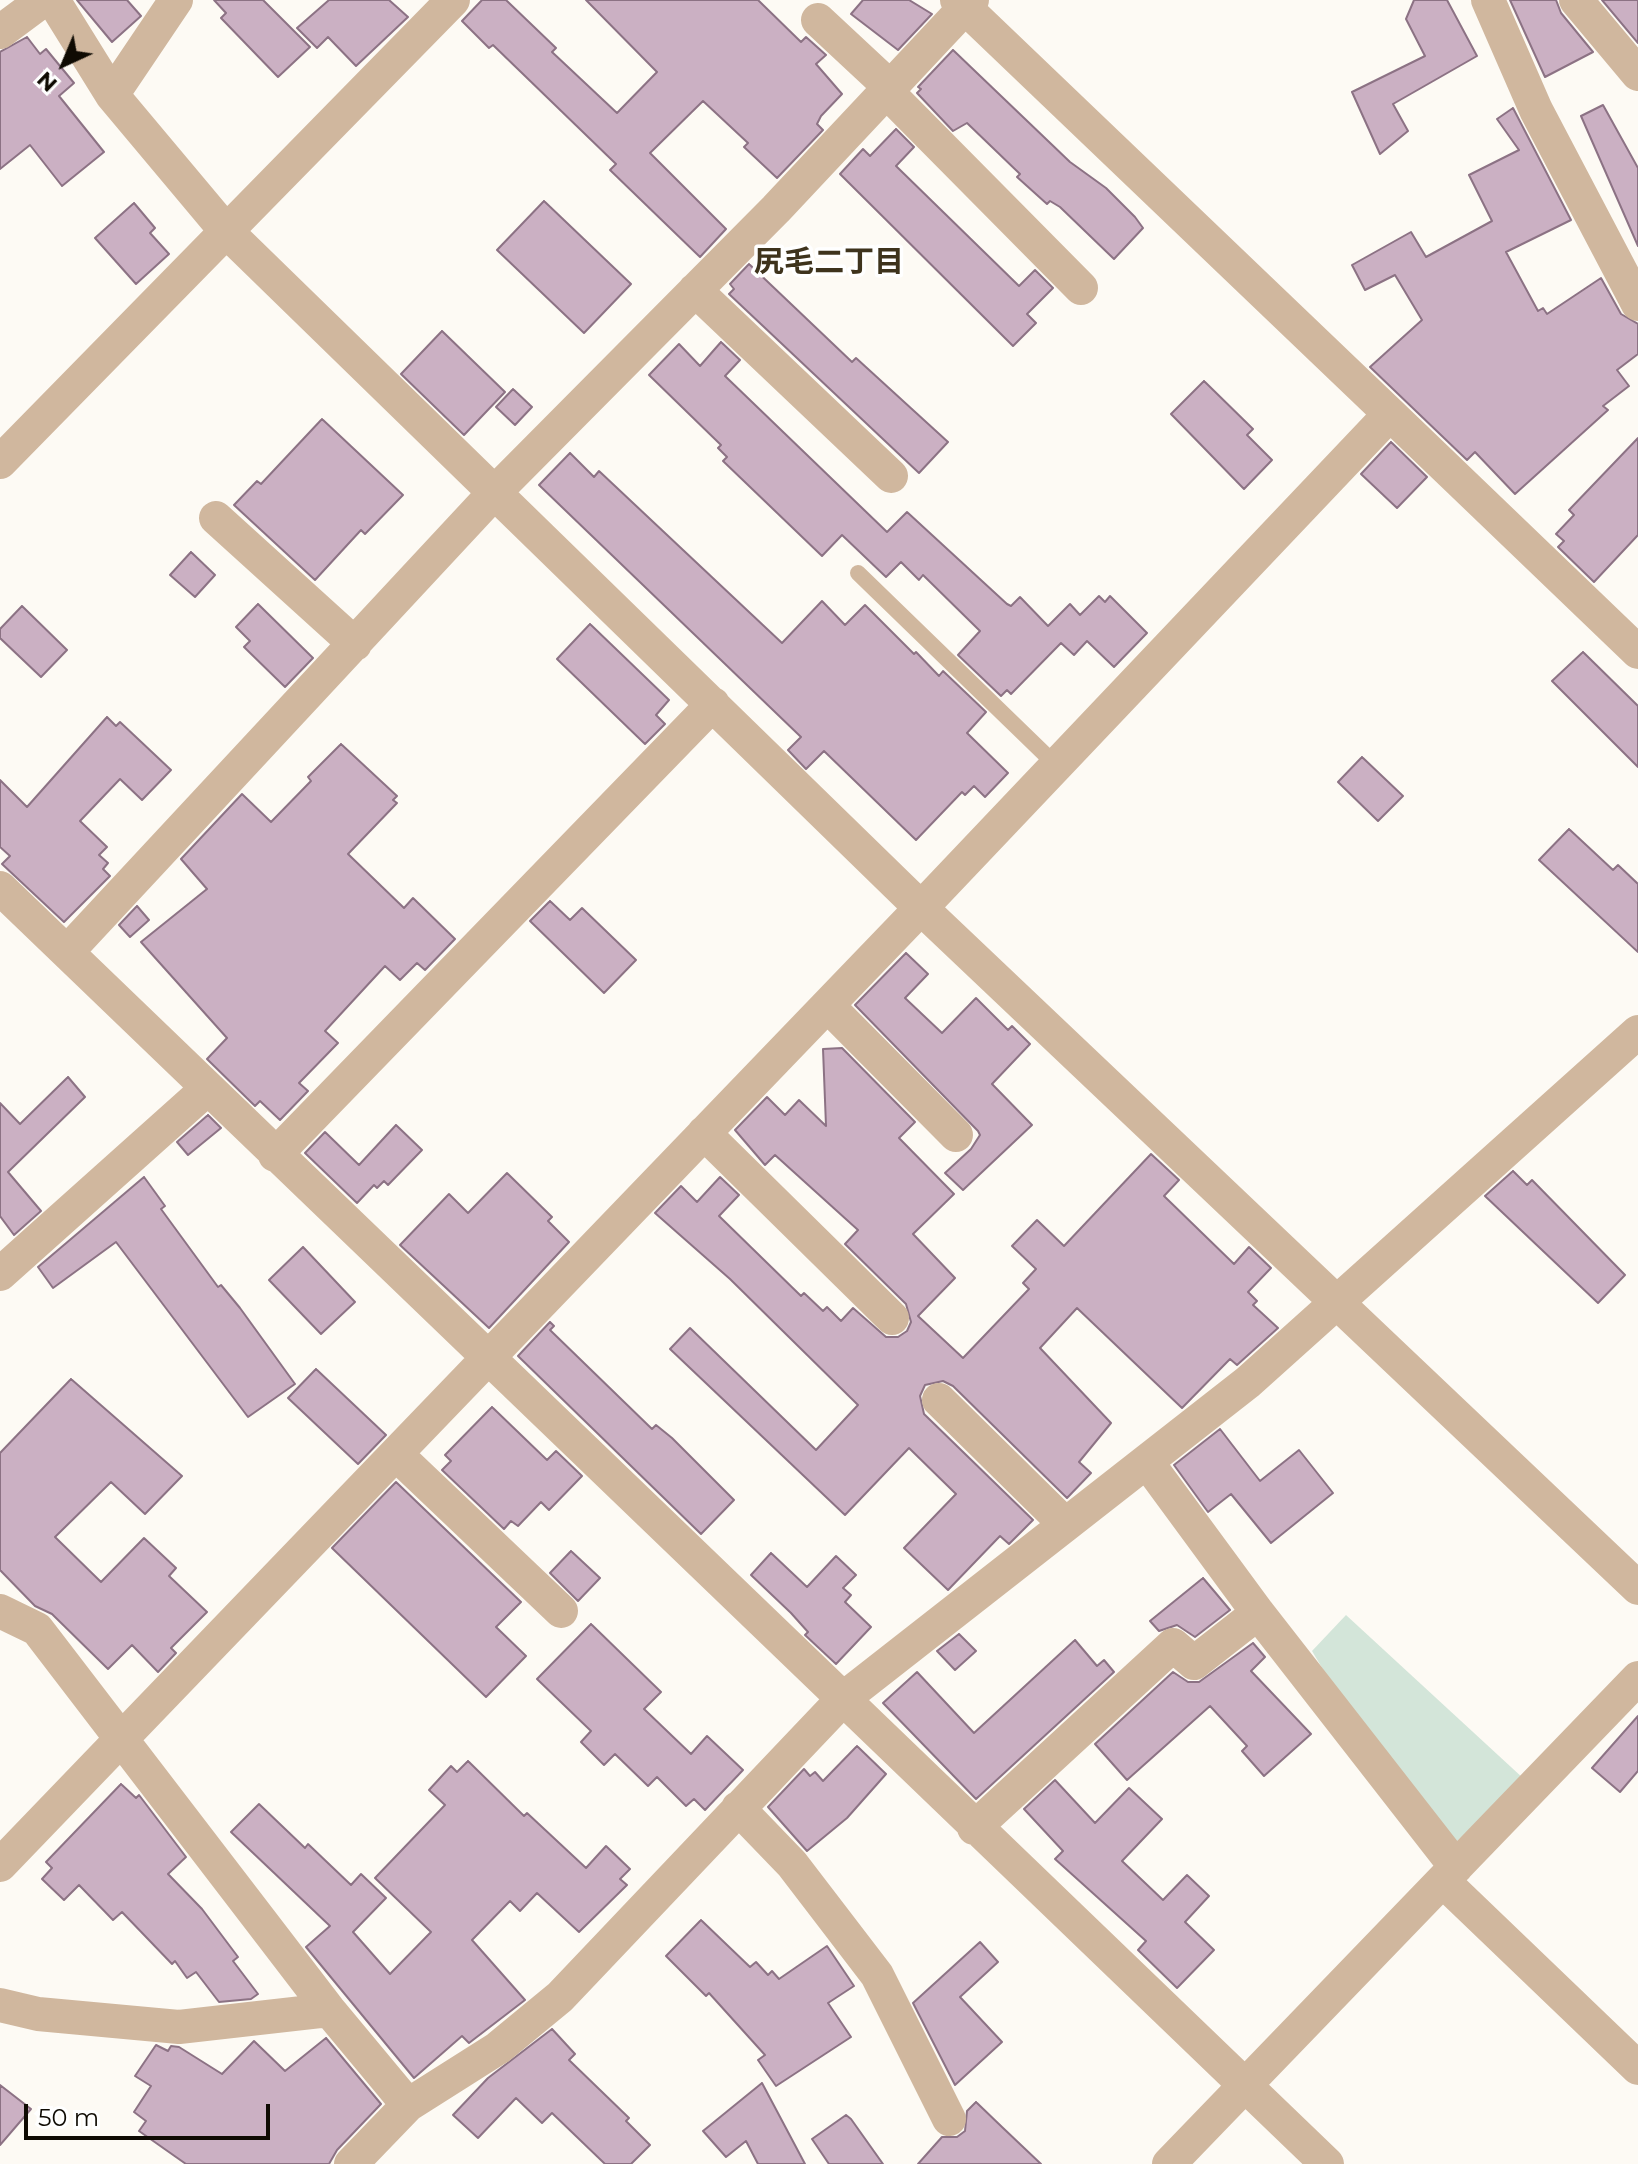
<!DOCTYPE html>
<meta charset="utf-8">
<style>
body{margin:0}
#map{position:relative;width:1638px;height:2164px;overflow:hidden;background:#fdfaf4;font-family:Montserrat,sans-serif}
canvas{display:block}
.north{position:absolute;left:24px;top:24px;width:80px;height:80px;-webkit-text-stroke:6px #fff;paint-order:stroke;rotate:224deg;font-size:22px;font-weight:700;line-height:32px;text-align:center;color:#0f0b03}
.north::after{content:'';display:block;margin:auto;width:28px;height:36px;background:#0f0b03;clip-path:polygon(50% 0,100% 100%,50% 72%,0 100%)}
.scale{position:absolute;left:24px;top:2104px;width:246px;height:36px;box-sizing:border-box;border:4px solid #0f0b03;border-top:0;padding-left:10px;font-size:24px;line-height:28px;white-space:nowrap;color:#0f0b03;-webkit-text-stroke:6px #fff;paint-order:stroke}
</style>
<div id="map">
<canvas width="1638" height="2164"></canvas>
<div class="north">N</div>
<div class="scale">50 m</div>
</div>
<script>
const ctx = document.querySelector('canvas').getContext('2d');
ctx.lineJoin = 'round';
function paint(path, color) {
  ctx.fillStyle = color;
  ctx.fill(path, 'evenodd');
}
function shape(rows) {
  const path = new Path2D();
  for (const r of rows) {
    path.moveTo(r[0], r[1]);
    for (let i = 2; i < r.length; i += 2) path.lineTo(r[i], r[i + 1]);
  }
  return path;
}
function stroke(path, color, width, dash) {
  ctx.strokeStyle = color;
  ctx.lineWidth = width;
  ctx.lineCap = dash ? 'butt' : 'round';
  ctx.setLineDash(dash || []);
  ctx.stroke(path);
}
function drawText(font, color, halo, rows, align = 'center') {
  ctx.font = font + ' Montserrat,"Noto Sans JP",sans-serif';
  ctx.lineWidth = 7;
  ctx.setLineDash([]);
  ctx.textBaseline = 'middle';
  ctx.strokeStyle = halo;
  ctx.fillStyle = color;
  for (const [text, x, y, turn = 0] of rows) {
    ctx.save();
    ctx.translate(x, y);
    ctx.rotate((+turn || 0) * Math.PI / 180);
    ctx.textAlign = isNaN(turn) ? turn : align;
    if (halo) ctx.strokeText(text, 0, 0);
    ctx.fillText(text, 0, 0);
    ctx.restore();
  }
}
paint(shape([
 [1346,1615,1524,1779,1454,1844,1334,1688,1312,1651]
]), '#d3e5d9');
const building = shape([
 [77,0,127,0,141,16,112,42,77,0],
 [214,0,263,0,310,47,278,77,221,18,226,13,214,0],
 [329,0,389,0,408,17,356,66,328,37,317,48,297,28,329,0],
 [482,0,506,0,556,48,552,52,617,113,657,72,586,0,758,0,801,42,806,37,826,55,816,64,842,94,821,116,817,124,823,130,777,178,744,147,748,143,703,101,650,153,726,229,700,257,610,170,616,164,493,45,489,48,462,21,482,0],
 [863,0,909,0,932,14,898,50,851,14,863,0],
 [1414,0,1447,0,1477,56,1393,104,1408,131,1380,154,1352,92,1425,56,1406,19,1414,0],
 [1510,0,1556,0,1561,13,1593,52,1545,77,1510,0],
 [1602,0,1638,0,1638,43,1602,0],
 [27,37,40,54,46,49,74,83,59,96,104,152,62,186,30,145,0,169,0,52,27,37],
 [953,50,1070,162,1106,188,1135,217,1143,228,1114,259,1060,207,1050,201,1047,204,1017,177,1020,174,967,123,953,131,917,93,921,89,918,87,953,50],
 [1603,105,1638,168,1638,246,1581,116,1603,105],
 [1513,108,1571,220,1506,252,1538,311,1543,308,1547,314,1601,278,1621,314,1638,324,1638,354,1617,370,1629,386,1603,406,1608,410,1515,494,1475,452,1467,460,1370,367,1422,320,1395,275,1365,290,1352,265,1411,232,1426,257,1492,221,1469,175,1519,150,1497,119,1513,108],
 [896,129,914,147,896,166,1019,286,1035,270,1053,288,1027,314,1036,323,1013,346,840,174,863,149,870,156,896,129],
 [544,201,631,284,584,333,497,250,544,201],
 [134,203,155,228,150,233,169,254,136,284,95,238,134,203],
 [749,264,852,362,856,358,948,442,919,473,729,294,734,289,730,284,749,264],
 [442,331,505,392,464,435,401,374,442,331],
 [721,342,740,360,725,376,887,532,907,512,1007,604,1011,606,1020,597,1048,626,1070,604,1080,615,1099,596,1105,602,1110,596,1147,633,1114,667,1087,641,1074,655,1061,643,1011,694,1007,690,1001,696,958,655,980,631,923,575,919,580,901,562,886,577,842,535,822,556,723,461,727,457,718,448,721,445,649,375,679,344,700,366,721,342],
 [1204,381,1253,429,1247,435,1272,460,1244,489,1171,414,1204,381],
 [513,389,532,407,515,425,496,407,513,389],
 [322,419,403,495,365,534,361,530,315,580,234,505,257,481,261,484,322,419],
 [1638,438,1638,535,1594,582,1558,547,1564,541,1556,534,1574,515,1569,510,1638,438],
 [1391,442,1427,477,1397,508,1361,474,1391,442],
 [570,453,594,477,599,471,782,643,822,601,845,625,865,605,914,654,916,652,939,676,943,671,986,712,967,733,1008,773,985,797,974,786,965,795,962,792,916,840,824,751,806,769,788,750,801,737,539,485,570,453],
 [191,552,215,575,195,597,170,575,191,552],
 [258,604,313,658,285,687,244,647,250,641,236,627,258,604],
 [22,606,67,650,41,677,0,638,0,629,22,606],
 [590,624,669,700,656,715,665,724,645,744,557,659,590,624],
 [1583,652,1638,706,1638,767,1552,681,1583,652],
 [107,717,116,726,120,722,171,770,142,800,120,779,80,821,107,847,99,855,108,863,103,869,110,876,64,922,2,864,10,856,0,847,0,780,27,807,107,717],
 [341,744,397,796,393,800,397,803,348,854,404,908,413,898,455,939,425,970,417,963,400,980,385,966,325,1031,338,1043,299,1083,308,1091,280,1120,260,1101,255,1106,207,1059,227,1038,141,942,207,889,181,859,242,794,271,822,311,781,308,777,341,744],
 [1362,757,1403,796,1378,821,1338,782,1362,757],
 [1569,829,1613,870,1618,865,1638,884,1638,952,1539,860,1569,829],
 [550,901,570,920,582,908,636,960,604,993,530,921,550,901],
 [137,906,149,920,130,937,119,925,137,906],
 [906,953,928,974,905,998,942,1033,976,998,1008,1030,1012,1026,1030,1044,992,1084,1032,1125,963,1190,945,1173,971,1149,980,1135,978,1131,855,1005,906,953],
 [842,1048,915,1122,899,1138,954,1194,913,1234,955,1278,918,1316,963,1358,1029,1289,1023,1283,1036,1269,1012,1246,1037,1220,1064,1246,1151,1154,1179,1180,1164,1196,1234,1264,1249,1247,1271,1268,1248,1292,1257,1301,1253,1305,1278,1328,1237,1365,1230,1359,1182,1408,1077,1308,1040,1348,1111,1423,1079,1462,1091,1473,1067,1498,953,1386,943,1381,925,1385,920,1396,924,1414,1033,1520,1009,1544,1000,1536,948,1590,904,1548,956,1494,909,1448,845,1515,670,1349,690,1328,816,1450,858,1405,730,1279,655,1213,681,1186,697,1202,720,1177,739,1195,719,1216,801,1296,804,1293,823,1311,827,1307,841,1321,853,1308,886,1337,898,1337,907,1331,911,1322,906,1304,845,1244,858,1230,775,1155,765,1165,735,1130,767,1097,785,1115,799,1100,826,1126,823,1049,842,1048],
 [68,1077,85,1097,8,1172,41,1211,14,1235,0,1216,0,1103,20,1124,68,1077],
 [208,1115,221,1128,188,1155,177,1142,208,1115],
 [396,1125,422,1150,388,1185,384,1181,377,1188,374,1185,357,1203,305,1153,325,1132,359,1165,396,1125],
 [1513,1171,1527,1185,1532,1180,1625,1275,1598,1303,1485,1196,1513,1171],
 [507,1173,552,1217,548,1221,569,1242,489,1328,400,1245,449,1194,468,1213,507,1173],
 [144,1177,165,1206,161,1209,218,1287,221,1285,240,1308,295,1384,248,1417,116,1242,53,1288,38,1267,144,1177],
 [303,1247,355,1302,321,1334,269,1280,303,1247],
 [550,1322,554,1326,550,1330,652,1429,656,1425,672,1438,734,1500,701,1534,518,1356,550,1322],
 [316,1369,386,1435,358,1464,288,1398,316,1369],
 [71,1379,182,1476,145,1514,111,1482,55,1537,101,1582,144,1538,176,1568,169,1576,207,1612,171,1648,176,1653,158,1672,132,1645,108,1669,52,1614,35,1606,0,1570,0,1453,71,1379],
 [492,1407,547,1460,556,1451,582,1476,549,1510,541,1502,518,1526,511,1521,504,1529,442,1470,451,1461,445,1455,492,1407],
 [1220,1429,1260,1481,1299,1450,1333,1493,1271,1543,1231,1494,1208,1512,1174,1465,1220,1429],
 [396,1482,521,1602,496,1627,526,1656,486,1697,332,1548,396,1482],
 [571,1551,600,1578,578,1601,550,1573,571,1551],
 [771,1553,807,1587,836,1556,856,1575,843,1588,851,1595,845,1602,871,1627,836,1664,805,1635,808,1632,791,1613,751,1575,771,1553],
 [1203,1578,1230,1610,1195,1637,1177,1625,1159,1631,1150,1621,1203,1578],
 [591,1624,661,1692,644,1709,691,1754,707,1736,743,1770,705,1810,694,1799,686,1806,657,1777,648,1786,615,1754,604,1765,581,1742,591,1731,537,1679,591,1624],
 [959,1634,976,1651,955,1670,937,1651,959,1634],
 [1075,1640,1097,1666,1104,1660,1114,1672,976,1799,883,1703,917,1672,974,1733,1075,1640],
 [1253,1643,1265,1657,1251,1671,1311,1734,1264,1776,1242,1751,1247,1746,1210,1706,1127,1780,1095,1744,1173,1672,1188,1682,1199,1682,1253,1643],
 [1638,1716,1638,1771,1620,1792,1592,1768,1638,1716],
 [857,1746,886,1774,847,1818,807,1851,768,1807,804,1769,810,1776,815,1772,823,1781,857,1746],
 [468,1761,524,1816,527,1813,586,1868,606,1846,630,1869,620,1879,627,1885,579,1932,537,1893,520,1911,510,1901,472,1940,525,2000,469,2043,462,2036,414,2078,306,1947,330,1926,231,1832,259,1804,305,1848,308,1844,351,1885,361,1874,386,1898,353,1932,390,1974,431,1932,375,1878,445,1805,429,1790,451,1766,457,1772,468,1761],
 [1055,1780,1095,1823,1129,1788,1162,1819,1122,1861,1163,1900,1187,1875,1209,1896,1185,1922,1214,1950,1177,1988,1138,1950,1146,1941,1055,1859,1063,1851,1024,1809,1055,1780],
 [121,1784,136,1798,139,1795,186,1857,168,1874,202,1909,238,1957,233,1961,258,1994,251,1999,219,2002,196,1972,187,1978,175,1961,172,1964,122,1912,113,1920,79,1885,64,1900,42,1879,52,1868,46,1862,121,1784],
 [701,1920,750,1967,756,1962,768,1975,772,1971,779,1979,827,1946,854,1986,828,2003,851,2037,776,2086,758,2060,765,2055,709,1993,706,1996,666,1956,701,1920],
 [980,1942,998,1962,960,1997,1002,2042,955,2085,913,2003,980,1942],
 [552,2029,575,2054,569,2060,629,2118,626,2121,650,2145,631,2164,605,2164,552,2113,542,2123,516,2098,478,2138,453,2115,488,2078,552,2029],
 [326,2038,381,2104,337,2150,329,2164,186,2164,139,2131,146,2121,134,2112,151,2086,135,2076,156,2045,168,2051,171,2046,179,2047,222,2074,254,2041,285,2071,326,2038],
 [762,2083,805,2164,758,2164,746,2141,726,2157,703,2131,762,2083],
 [0,2085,31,2109,0,2145,0,2085],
 [976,2102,1002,2127,1041,2164,918,2164,942,2137,957,2137,965,2131,967,2111,976,2102],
 [846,2115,851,2119,883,2164,829,2164,812,2139,846,2115]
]);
paint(building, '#cbb0c3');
stroke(building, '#8c7284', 2);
stroke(shape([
 [858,573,1056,765]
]), '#d0b79e', 16);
stroke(shape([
 [53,0,112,95,226,231,921,908,1638,1588],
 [1488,0,1536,110,1638,304],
 [1576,0,1638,74],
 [818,20,891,88],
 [0,32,43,0],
 [887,92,1081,288],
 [112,95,176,0],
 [695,290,891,476],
 [1390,414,1638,652],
 [0,462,453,0],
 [216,518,355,644],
 [0,888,1327,2164],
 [67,952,495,492,776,209,972,0],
 [828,1006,956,1135],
 [704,1133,892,1318],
 [275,1155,713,704],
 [0,1274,208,1088],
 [939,1400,1065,1524],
 [396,1454,561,1611],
 [1147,1462,1258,1613,1456,1867],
 [0,1611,37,1629,329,2010,408,2105],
 [738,1808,792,1864,877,1975,949,2119],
 [974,1828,1173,1645,1194,1663,1258,1613],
 [0,1865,921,908,1390,414,957,0],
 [1443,1881,1638,2068],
 [0,2005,38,2014,179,2027,329,2010],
 [351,2164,408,2105,498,2048,560,1997,844,1698,1248,1382,1638,1032],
 [1169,2164,1638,1678]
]), '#d0b79e', 34);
drawText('bold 30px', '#3e331c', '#fff', [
 ["尻毛二丁目",829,263]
]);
</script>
